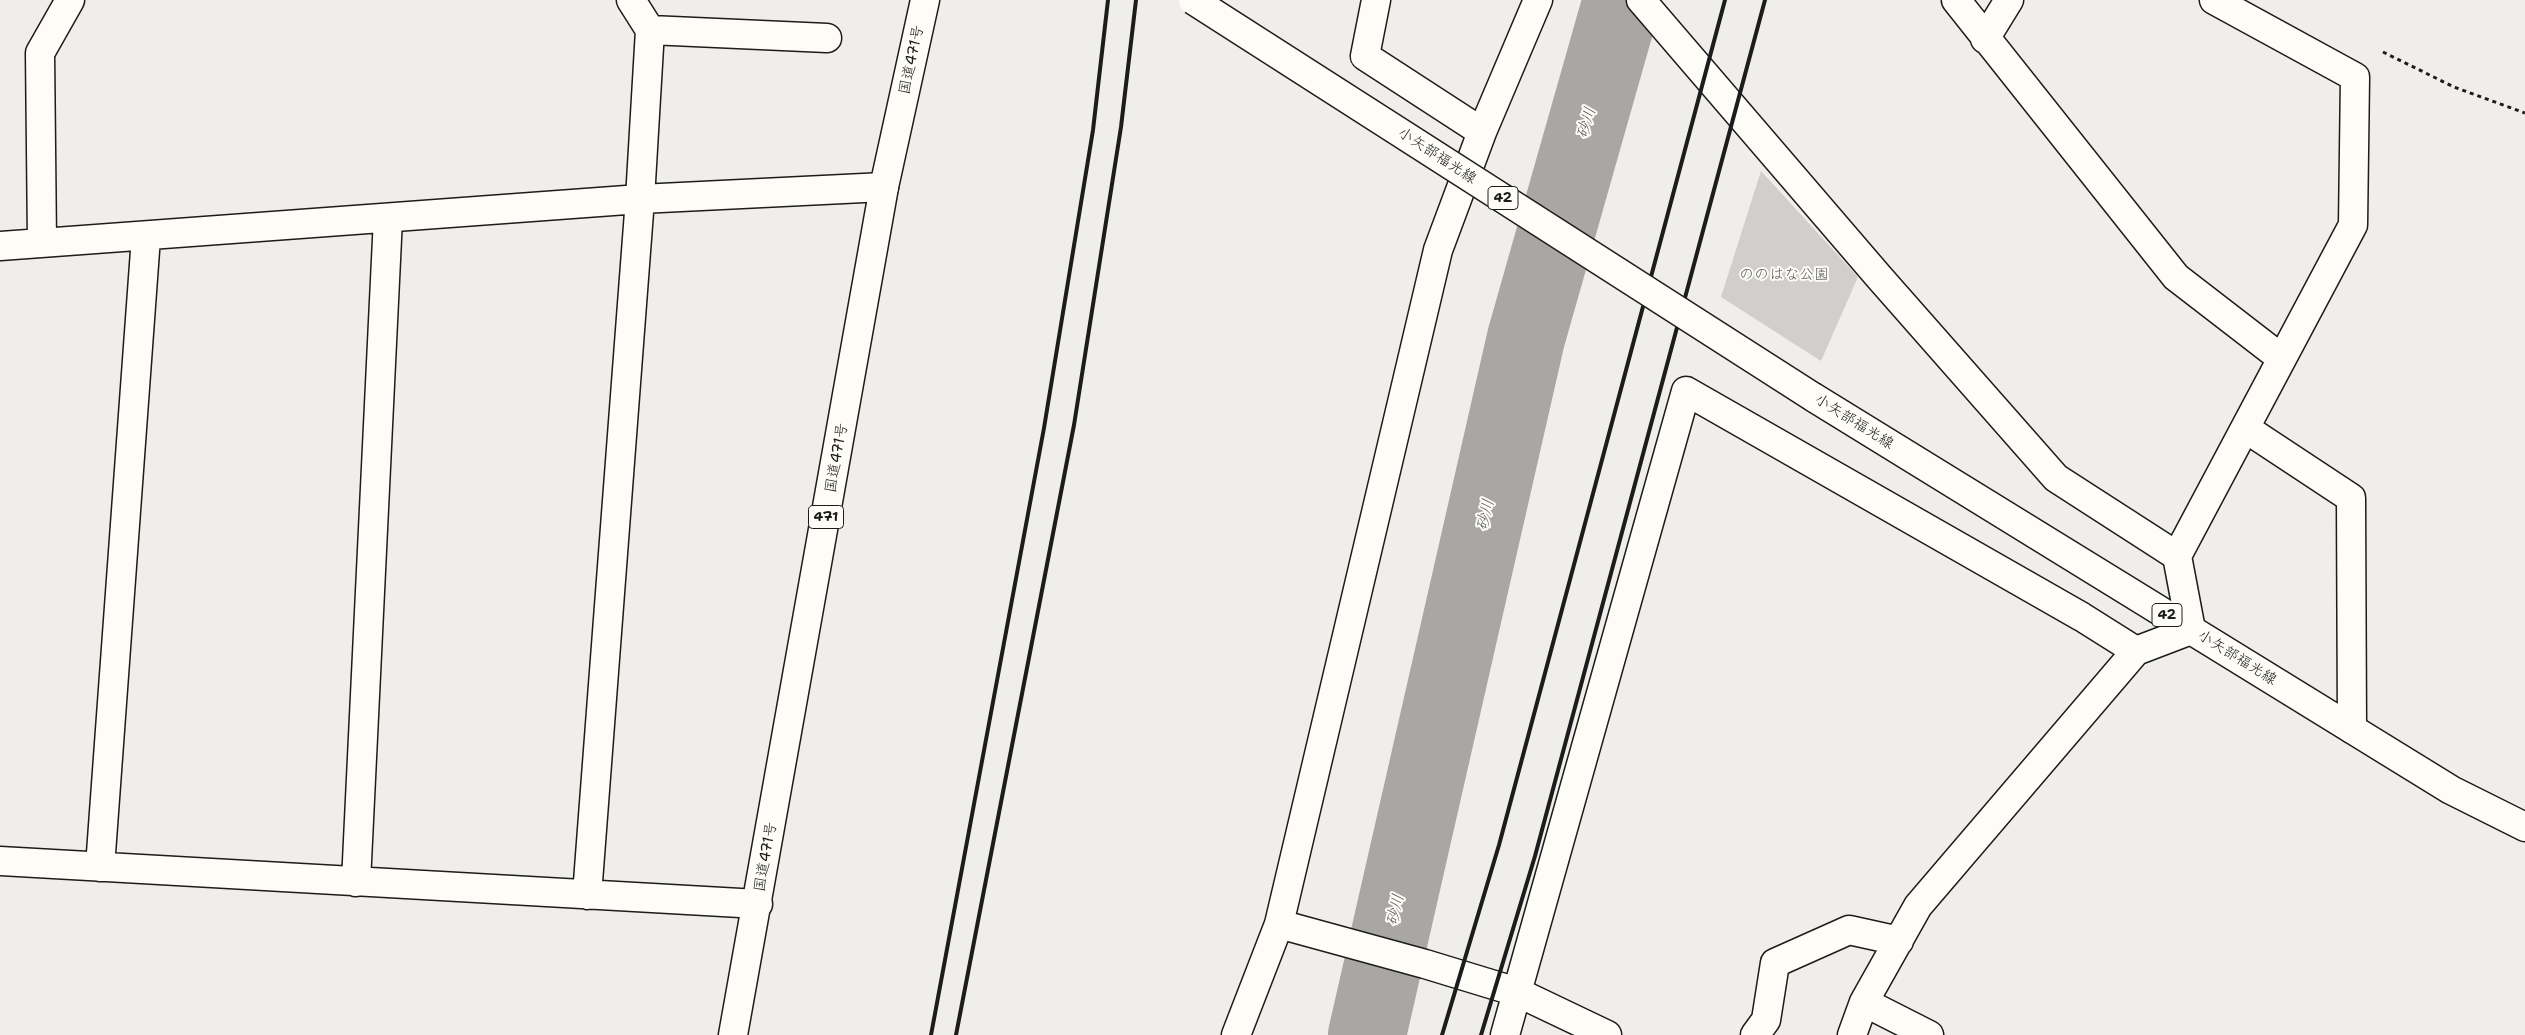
<!DOCTYPE html>
<meta charset="utf-8">
<style>
body{margin:0}
canvas{display:block;background:#f0eeea}
</style>
<canvas width="2525" height="1035"></canvas>
<script>
const ctx = document.querySelector('canvas').getContext('2d');
ctx.lineJoin = 'round';
function paint(path, color) {
  ctx.fillStyle = color;
  ctx.fill(path, 'evenodd');
}
function shape(rows) {
  const path = new Path2D();
  for (const r of rows) {
    path.moveTo(r[0], r[1]);
    for (let i = 2; i < r.length; i += 2) path.lineTo(r[i], r[i + 1]);
  }
  return path;
}
function stroke(path, color, width, dash) {
  ctx.strokeStyle = color;
  ctx.lineWidth = width;
  ctx.lineCap = dash ? 'butt' : 'round';
  ctx.setLineDash(dash || []);
  ctx.stroke(path);
}
function drawText(font, color, halo, rows, align = 'center') {
  ctx.font = font + ' "Shantell Sans","Klee One",sans-serif';
  ctx.lineWidth = 4;
  ctx.setLineDash([]);
  ctx.textBaseline = 'middle';
  ctx.strokeStyle = halo;
  ctx.fillStyle = color;
  for (const [text, x, y, turn = 0] of rows) {
    ctx.save();
    ctx.translate(x, y);
    ctx.rotate((+turn || 0) * Math.PI / 180);
    ctx.textAlign = isNaN(turn) ? turn : align;
    if (halo) ctx.strokeText(text, 0, 0);
    ctx.fillText(text, 0, 0);
    ctx.restore();
  }
}
paint(shape([
 [1761,171,1858,277,1821,361,1721,297]
]), '#d0cfcc');
stroke(shape([
 [1367,1035,1526,338,1622,0]
]), '#a8a7a3', 78);
const street = shape([
 [1376,0,1365,56,1482,132],
 [1641,0,1879,277,2056,478,2177,556,2191,630,2136,651,1918,906,1864,1002,1852,1035],
 [1956,0,2176,277,2281,358],
 [650,30,827,38],
 [1985,39,2009,0],
 [42,243,40,53,70,0],
 [0,246,640,199,884,187],
 [2245,428,2351,498,2352,729],
 [2177,556,2353,225,2355,77,2214,0],
 [0,861,758,904],
 [100,867,146,237],
 [356,882,388,218],
 [587,895,640,199,650,30,631,0],
 [1279,924,1425,964,1517,992,1607,1035],
 [1864,1002,1929,1035],
 [1236,1035,1279,924,1438,250,1482,132,1538,0],
 [1505,1035,1686,391,2082,617,2136,651],
 [1755,1035,1766,1020,1775,963,1849,930,1899,941]
]);
const primary = shape([
 [1813,397,2451,790,2525,827]
]);
const highway = shape([
 [733,1035,884,187,925,0]
]);
stroke(street, '#1c1c1c', 31);
stroke(primary, '#1c1c1c', 31);
stroke(highway, '#1c1c1c', 31);
stroke(shape([
 [2383,52,2454,87,2525,113]
]), '#1c1c1c', 3, [4, 4]);
stroke(street, '#fdfcf7', 28);
stroke(primary, '#fdfcf7', 28);
stroke(highway, '#fdfcf7', 28);
stroke(shape([
 [931,1035,1044,428,1093,130,1108,0],
 [956,1035,1074,425,1121,127,1136,0],
 [1442,1035,1499,845,1725,0],
 [1481,1035,1535,856,1765,0]
]), '#1c1c1c', 4);
const primaryBridge = shape([
 [1193,0,1813,397]
]);
stroke(primaryBridge, '#1c1c1c', 31, []);
stroke(primaryBridge, '#fdfcf7', 28);
for (const [x, y, w] of [
 [1503,198,30],
 [826,517,35],
 [2167,615,30]
]) {
  const box = new Path2D();
  box.roundRect(x - w / 2, y - 11.5, w, 23, 4);
  ctx.fillStyle = '#fdfcf7';
  ctx.fill(box);
  stroke(box, '#1c1c1c', 1);
}
drawText('bold 14px', '#1c1c1c', null, [
 ["42",1503,198],
 ["471",826,517],
 ["42",2167,615]
]);
drawText('15px', '#1c1c1c', '#fdfcf7', [
 ["国道471号",912,60,-78],
 ["小矢部福光線",1437,156,33],
 ["小矢部福光線",1854,422,32],
 ["国道471号",837,458,-80],
 ["小矢部福光線",2237,658,32],
 ["国道471号",766,857,-80]
]);
drawText('15px', '#5b5b5a', '#fdfcf7', [
 ["ののはな公園",1784,275]
]);
drawText('italic 16px', '#5b5b59', '#fdfcf7', [
 ["砂川",1587,123,-74],
 ["砂川",1486,515,-77],
 ["砂川",1396,910,-77]
]);
</script>
